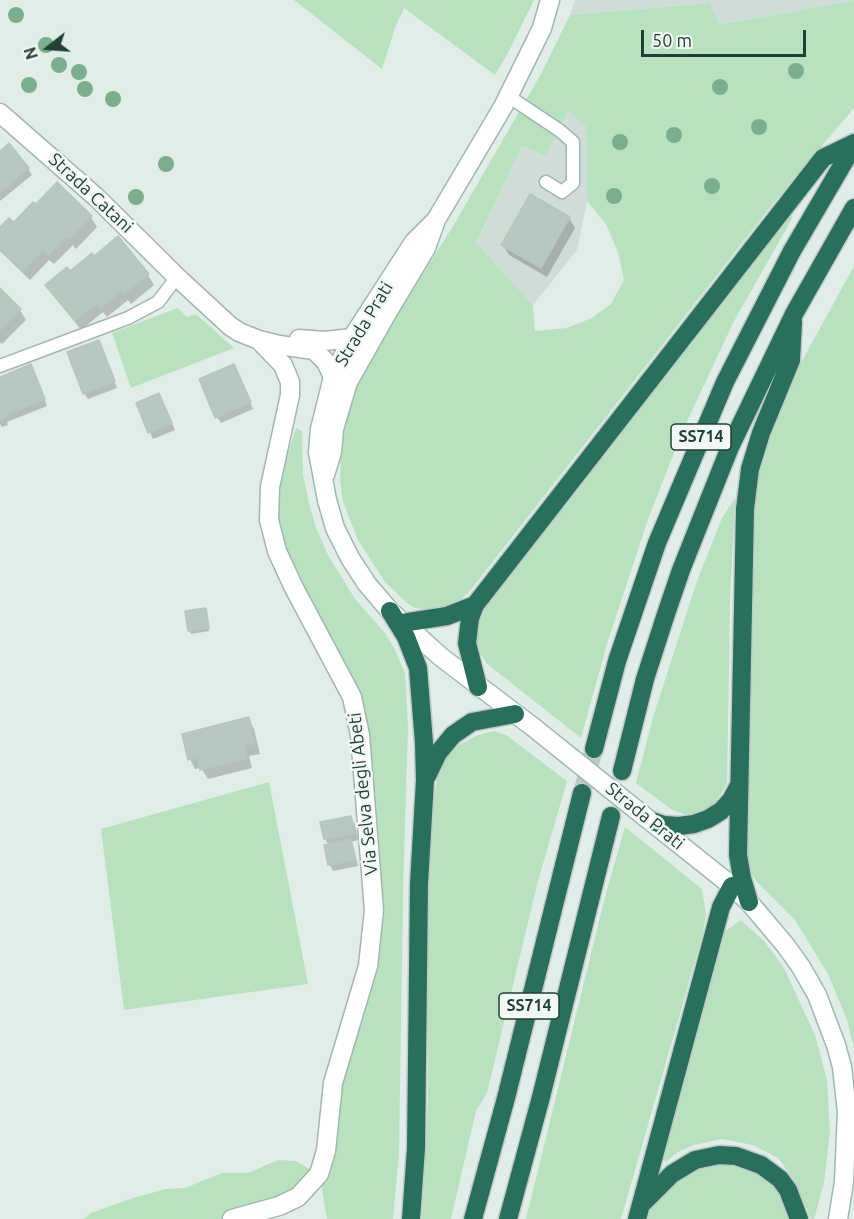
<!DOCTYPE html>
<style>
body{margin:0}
#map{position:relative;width:854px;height:1219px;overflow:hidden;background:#e1ede7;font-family:Ubuntu,sans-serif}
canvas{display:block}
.north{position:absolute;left:18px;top:18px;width:60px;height:60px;-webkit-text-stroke:4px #f2f9f5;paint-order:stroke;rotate:253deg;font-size:16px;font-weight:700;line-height:24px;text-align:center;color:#204035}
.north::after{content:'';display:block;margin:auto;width:21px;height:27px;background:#204035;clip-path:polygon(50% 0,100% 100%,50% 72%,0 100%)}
.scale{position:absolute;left:641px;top:30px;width:165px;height:27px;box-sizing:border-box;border:3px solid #204035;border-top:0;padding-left:8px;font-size:18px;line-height:21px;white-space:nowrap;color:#204035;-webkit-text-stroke:4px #f2f9f5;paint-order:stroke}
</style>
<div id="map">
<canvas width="854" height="1219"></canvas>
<div class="north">N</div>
<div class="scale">50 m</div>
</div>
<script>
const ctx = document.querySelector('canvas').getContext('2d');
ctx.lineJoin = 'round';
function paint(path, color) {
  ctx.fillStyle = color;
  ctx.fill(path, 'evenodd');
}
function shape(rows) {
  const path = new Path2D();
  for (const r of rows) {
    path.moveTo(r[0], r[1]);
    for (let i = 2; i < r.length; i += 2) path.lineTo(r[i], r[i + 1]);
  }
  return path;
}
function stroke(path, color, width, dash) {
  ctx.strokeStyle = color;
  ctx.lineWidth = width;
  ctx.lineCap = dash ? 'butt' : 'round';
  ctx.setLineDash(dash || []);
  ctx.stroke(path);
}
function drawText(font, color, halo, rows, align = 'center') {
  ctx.font = font + ' Ubuntu,sans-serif';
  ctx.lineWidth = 5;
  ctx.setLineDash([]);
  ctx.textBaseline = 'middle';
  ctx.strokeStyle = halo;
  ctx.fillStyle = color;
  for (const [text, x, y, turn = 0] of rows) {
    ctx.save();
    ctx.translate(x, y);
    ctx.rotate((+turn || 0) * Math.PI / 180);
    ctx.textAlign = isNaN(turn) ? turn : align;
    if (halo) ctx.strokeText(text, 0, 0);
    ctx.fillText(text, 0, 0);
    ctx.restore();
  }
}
paint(shape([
 [575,0,854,0,854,1,718,24,710,3,570,15],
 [568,111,586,127,587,201,577,250,533,305,476,244,522,146,546,156]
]), '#cfddd6');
paint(shape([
 [294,0,534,0,508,53,495,75,404,8,395,28,382,69],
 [854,1,854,108,771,206,469,592,457,603,436,610,415,608,407,603,385,582,358,540,343,502,340,480,341,450,347,413,360,378,378,345,455,223,542,72,570,15,710,3,719,24],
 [568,111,586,127,587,201,606,224,618,252,624,280,611,304,592,318,567,328,535,331,533,305,476,243,522,146,546,156],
 [790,212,793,217,733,323,682,432,647,522,607,644,581,738,486,663,480,652,477,640,480,615,490,600,720,306,758,252],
 [854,266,854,1048,847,1020,828,974,795,920,756,881,749,869,745,853,752,651,752,508,761,463,772,427,790,383],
 [178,308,187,317,196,314,234,348,131,388,112,333],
 [296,428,302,431,303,475,309,503,316,528,328,555,355,599,384,632,394,648,405,673,408,727,403,892,399,1153,393,1219,327,1219,320,1178,382,899,378,828,364,711,354,680,302,587,284,547,277,515,281,458,287,457],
 [735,498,730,603,727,783,716,802,708,808,695,814,684,814,671,809,636,783,654,714,697,581,722,518],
 [494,731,506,735,567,781,538,881,487,1093,476,1111,451,1219,422,1219,428,1100,428,909,431,824,434,798,438,775,446,759,457,746,478,735],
 [269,782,308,984,124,1010,101,829],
 [625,827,702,889,706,914,703,933,621,1219,526,1219,605,897],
 [741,920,765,942,784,968,815,1035,827,1080,830,1132,824,1183,814,1219,811,1219,795,1181,778,1158,753,1145,722,1139,694,1145,678,1152,666,1162,661,1158,724,932],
 [278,1160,296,1161,318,1174,297,1195,225,1219,84,1219,91,1213,133,1198,166,1189,185,1188,222,1173,248,1173],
 [708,1161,746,1164,765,1177,782,1198,790,1219,646,1219,659,1197,678,1175]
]), '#b8e1c0');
paint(shape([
 [0,152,28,169,32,175,0,201],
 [91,217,97,227,76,249,73,245,54,264,49,260,30,280,0,251,0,230,14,224],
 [569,218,575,228,547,277,509,255,503,245],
 [70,273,148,275,154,285,131,304,128,300,107,317,103,312,81,330,47,285],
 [0,290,20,310,26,320,2,344,0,342],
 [102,348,117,388,88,399,84,393],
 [237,372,253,409,221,423,217,417],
 [34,373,47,406,7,422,8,425,2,427,0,424,0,378],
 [162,401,175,430,153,439,150,432],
 [206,612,209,631,191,634,190,631],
 [248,719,254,729,260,754,249,756,252,768,208,779,201,768,195,769,190,759],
 [351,818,355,824,358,840,351,842,354,848,358,866,333,871,330,865,329,845,325,839]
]), '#0003');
const building = shape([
 [9,143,29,168,0,192,0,151,9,143],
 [57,182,92,216,69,239,66,236,48,255,43,250,23,271,0,248,0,227,9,218,14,222,33,202,36,204,57,182],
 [530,194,570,217,541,268,501,245,530,194],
 [118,236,149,274,124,294,121,291,101,308,96,303,75,321,45,285,67,267,70,271,92,253,94,256,118,236],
 [0,288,21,309,0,330,0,288],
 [99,340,115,381,83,394,67,352,99,340],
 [31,364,45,399,5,415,6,418,0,420,0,377,31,364],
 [234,364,251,402,215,418,199,379,234,364],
 [159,393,172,423,148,433,136,403,159,393],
 [206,608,209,628,188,631,185,611,206,608],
 [249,717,255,743,244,746,247,758,200,770,197,757,188,760,182,734,249,717],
 [351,816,355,834,324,839,320,822,351,816],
 [351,839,355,860,328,865,324,845,351,839]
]);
paint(building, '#b6c8c0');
stroke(building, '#b3c8be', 1.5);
stroke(shape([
 [582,793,594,749]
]), '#bacac3', 18, [18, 9]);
const lane = shape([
 [508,96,559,130,573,142,573,183,562,192,546,182],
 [0,366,128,318,158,302,177,277]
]);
const street = shape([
 [0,113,96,197,177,277,230,326,239,332,259,340,279,345,314,350,326,362,333,377],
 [299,339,324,341,352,338],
 [232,1219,279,1206,298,1197,319,1174,326,1151,333,1083,368,966,374,910,360,735,352,697,293,586,277,551,269,520,270,487,290,395,290,382,283,365,259,340]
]);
const secondary = shape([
 [436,220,414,242,352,338,333,377,320,429,318,452,327,500,335,528,350,558,367,584,390,611,441,657,533,727],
 [325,475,332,452,334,429,348,382,387,313,426,248,436,220,504,105,542,28,550,0],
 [649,820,732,886,749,902,786,946,801,967,817,995,836,1045,842,1067,847,1112,844,1182,838,1219]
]);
const highway = shape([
 [390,611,406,637,418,668,424,743,425,780,419,884,416,1148,411,1219],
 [402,623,447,616,475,605],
 [478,687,467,643,470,618,475,605,823,158,854,143],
 [594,749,617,661,657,543,725,382,792,251,854,145],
 [622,771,645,679,666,614,681,570,730,447,794,314,854,208],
 [427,776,438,753,453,735,472,722,515,714],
 [649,820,664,825,679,826,694,824,708,819,721,811,731,800,738,787],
 [749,902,742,878,738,855,745,509,750,469,761,433,791,360,793,322],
 [644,1202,672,1174,695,1160,719,1155,736,1156,761,1165,780,1179,788,1190,799,1219],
 [473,1219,506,1098,582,793],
 [508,1219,541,1097,611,816],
 [637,1219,721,907,732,886]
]);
stroke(lane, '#a3b6ae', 15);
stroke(street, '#a3b6ae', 21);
stroke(secondary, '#9ebaaf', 21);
stroke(highway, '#c1cac6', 21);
stroke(lane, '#fff', 12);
stroke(street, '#fff', 18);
stroke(secondary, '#fff', 18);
stroke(highway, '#286f5c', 18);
const secondaryBridge = shape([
 [533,727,649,820]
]);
stroke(secondaryBridge, '#9ebaaf', 21, []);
stroke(secondaryBridge, '#fff', 18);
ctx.fillStyle = '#7aae8c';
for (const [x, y] of [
 [16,15],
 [46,45],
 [59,65],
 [796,71],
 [79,72],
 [29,85],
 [720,87],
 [85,89],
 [113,99],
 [759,127],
 [674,135],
 [620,142],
 [166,164],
 [712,186],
 [614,196],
 [136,197]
]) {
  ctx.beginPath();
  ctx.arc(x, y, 8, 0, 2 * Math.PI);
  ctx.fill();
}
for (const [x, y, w] of [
 [701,437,60],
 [529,1006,60]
]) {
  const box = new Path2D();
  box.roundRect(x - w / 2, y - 13, w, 26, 4.5);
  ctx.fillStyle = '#f2f9f5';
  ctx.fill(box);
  stroke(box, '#204035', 1.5);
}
drawText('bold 16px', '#204035', null, [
 ["SS714",701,437],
 ["SS714",529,1006]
]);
drawText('18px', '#204035', '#f2f9f5', [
 ["Strada Catani",91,193,43],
 ["Strada Prati",364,324,-59],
 ["Via Selva degli Abeti",363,794,-96],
 ["Strada Prati",645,816,39]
]);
</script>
